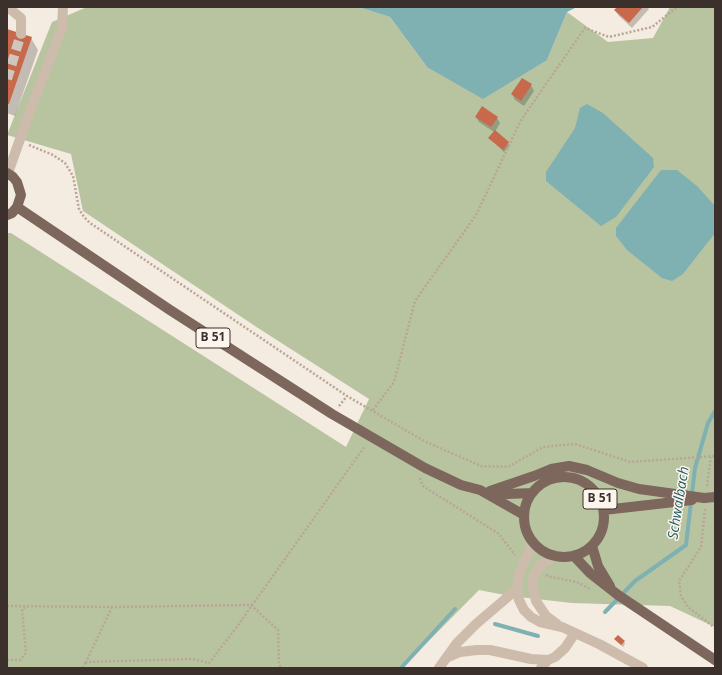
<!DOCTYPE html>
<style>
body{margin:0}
#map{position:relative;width:722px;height:675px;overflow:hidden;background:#f4ebe1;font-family:"Open Sans",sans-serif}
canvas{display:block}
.frame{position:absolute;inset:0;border:8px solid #3b302b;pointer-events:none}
</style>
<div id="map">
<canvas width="722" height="675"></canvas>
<div class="frame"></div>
</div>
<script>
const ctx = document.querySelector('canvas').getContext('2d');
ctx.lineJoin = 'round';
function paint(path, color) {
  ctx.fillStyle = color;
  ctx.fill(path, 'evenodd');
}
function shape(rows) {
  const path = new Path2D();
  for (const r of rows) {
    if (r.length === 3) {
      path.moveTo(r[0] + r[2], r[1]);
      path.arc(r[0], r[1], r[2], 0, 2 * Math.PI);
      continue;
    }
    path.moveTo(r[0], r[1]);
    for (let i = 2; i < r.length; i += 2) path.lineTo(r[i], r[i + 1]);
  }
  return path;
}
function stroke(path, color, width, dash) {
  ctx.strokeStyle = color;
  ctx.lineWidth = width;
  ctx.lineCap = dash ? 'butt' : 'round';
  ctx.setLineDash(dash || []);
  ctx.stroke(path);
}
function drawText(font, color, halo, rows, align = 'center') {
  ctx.font = font + ' "Open Sans",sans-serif';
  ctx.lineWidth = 3;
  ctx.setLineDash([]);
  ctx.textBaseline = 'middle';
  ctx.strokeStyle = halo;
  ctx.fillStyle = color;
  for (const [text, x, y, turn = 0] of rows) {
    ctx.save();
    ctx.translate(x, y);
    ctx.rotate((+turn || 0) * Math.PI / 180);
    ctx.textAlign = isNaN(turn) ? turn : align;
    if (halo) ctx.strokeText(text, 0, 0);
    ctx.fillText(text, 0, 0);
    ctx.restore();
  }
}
paint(shape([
 [87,7,358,7,390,17,427,67,547,60,567,12,608,42,653,38,670,7,715,7,715,627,670,606,572,603,510,596,479,590,402,668,7,668,7,233,11,233,346,447,369,399,258,328,83,211,71,154,7,135,52,22]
]), '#b8c4a0');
paint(shape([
 [358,7,577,7,567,12,547,60,483,99,427,67,390,17],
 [587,104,603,113,653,158,654,167,616,217,601,226,546,181,546,172,575,128,580,108],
 [661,170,677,170,698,187,715,206,715,233,683,274,672,281,662,278,627,250,616,236,616,228]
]), '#7fb0b2');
paint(shape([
 [618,7,647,7,649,9,632,28,619,16,615,10],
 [7,32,31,38,38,50,15,116,7,113],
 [531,85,534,91,524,106,515,100,512,94],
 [476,117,497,118,500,123,495,132,510,145,504,152,490,138,494,132,479,122],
 [617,641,624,642,625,644,623,647]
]), '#0003');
stroke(shape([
 [605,612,635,581,686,545,695,468,708,423,715,411],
 [495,624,538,636],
 [401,668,455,609]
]), '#7fb0b2', 4);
paint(shape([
 [617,7,643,7,629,23,614,10],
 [7,29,32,37,9,104,7,104],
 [522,78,532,84,521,101,511,94],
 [482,106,498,117,491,127,475,117],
 [495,130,509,142,503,150,488,138],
 [618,635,625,641,621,645,614,639]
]), '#c8694b');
stroke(shape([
 [7,79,21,34]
]), '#cfc6bd', 10, [10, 5]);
stroke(shape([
 [29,145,53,155,65,163,73,176,79,209,84,217,90,223,347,396,424,441,481,466,508,467,543,447,575,444,630,462,715,456],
 [339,406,347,396],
 [373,410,394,382,415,301,476,215,521,120,585,28,609,37,652,27,677,7],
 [420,478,423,486,499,534,515,555],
 [707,486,711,457],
 [705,509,701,547,679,581,681,596,688,607,715,628],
 [546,575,551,577,577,582,590,589],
 [7,606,112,607,251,605,278,630,279,664,281,668],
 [112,607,86,662,193,659,209,663,236,628,365,446],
 [7,660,20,660,26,653,22,609,27,606],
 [83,668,86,662]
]), '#b9a596', 2.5, [2, 2]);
stroke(shape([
 [7,9,10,9,21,18,21,34],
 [8,173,30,111,62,28,63,7],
 [533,543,524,562,519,575,517,589,519,600,524,610,531,617,540,622,562,627,599,644,643,668],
 [553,556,540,566,534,575,532,583,536,601,546,616,557,624],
 [446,658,460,652,477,650,490,650,531,659,548,660],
 [439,668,457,643,476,624,517,589],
 [541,668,548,660,555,657,565,648,575,633]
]), '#cdbbac', 10);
stroke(shape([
 [7,173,13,177,17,182,21,195,17,207,12,213,7,215],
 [17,207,170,310,332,414,425,468,461,485,480,490,524,515],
 [564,517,40],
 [490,491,534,476,551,469,569,466,587,470,618,483,639,489,704,498],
 [492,491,508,494,532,493],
 [604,510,692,500],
 [592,546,598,566,610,586],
 [574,556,590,573,618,595,715,660]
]), '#7d675c', 10);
stroke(shape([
 [704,498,715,497]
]), '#7d675c', 10);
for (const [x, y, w] of [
 [213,338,34],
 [600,499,34]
]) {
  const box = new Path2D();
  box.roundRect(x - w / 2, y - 10, w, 20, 3);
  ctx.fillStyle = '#fbf5ee';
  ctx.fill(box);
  stroke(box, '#3b302b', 1);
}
drawText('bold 12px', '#3b302b', null, [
 ["B 51",213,338],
 ["B 51",600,499]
]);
drawText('italic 14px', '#1f5a5e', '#fbf5ee', [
 ["Schwalbach",679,503,-81]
]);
</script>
